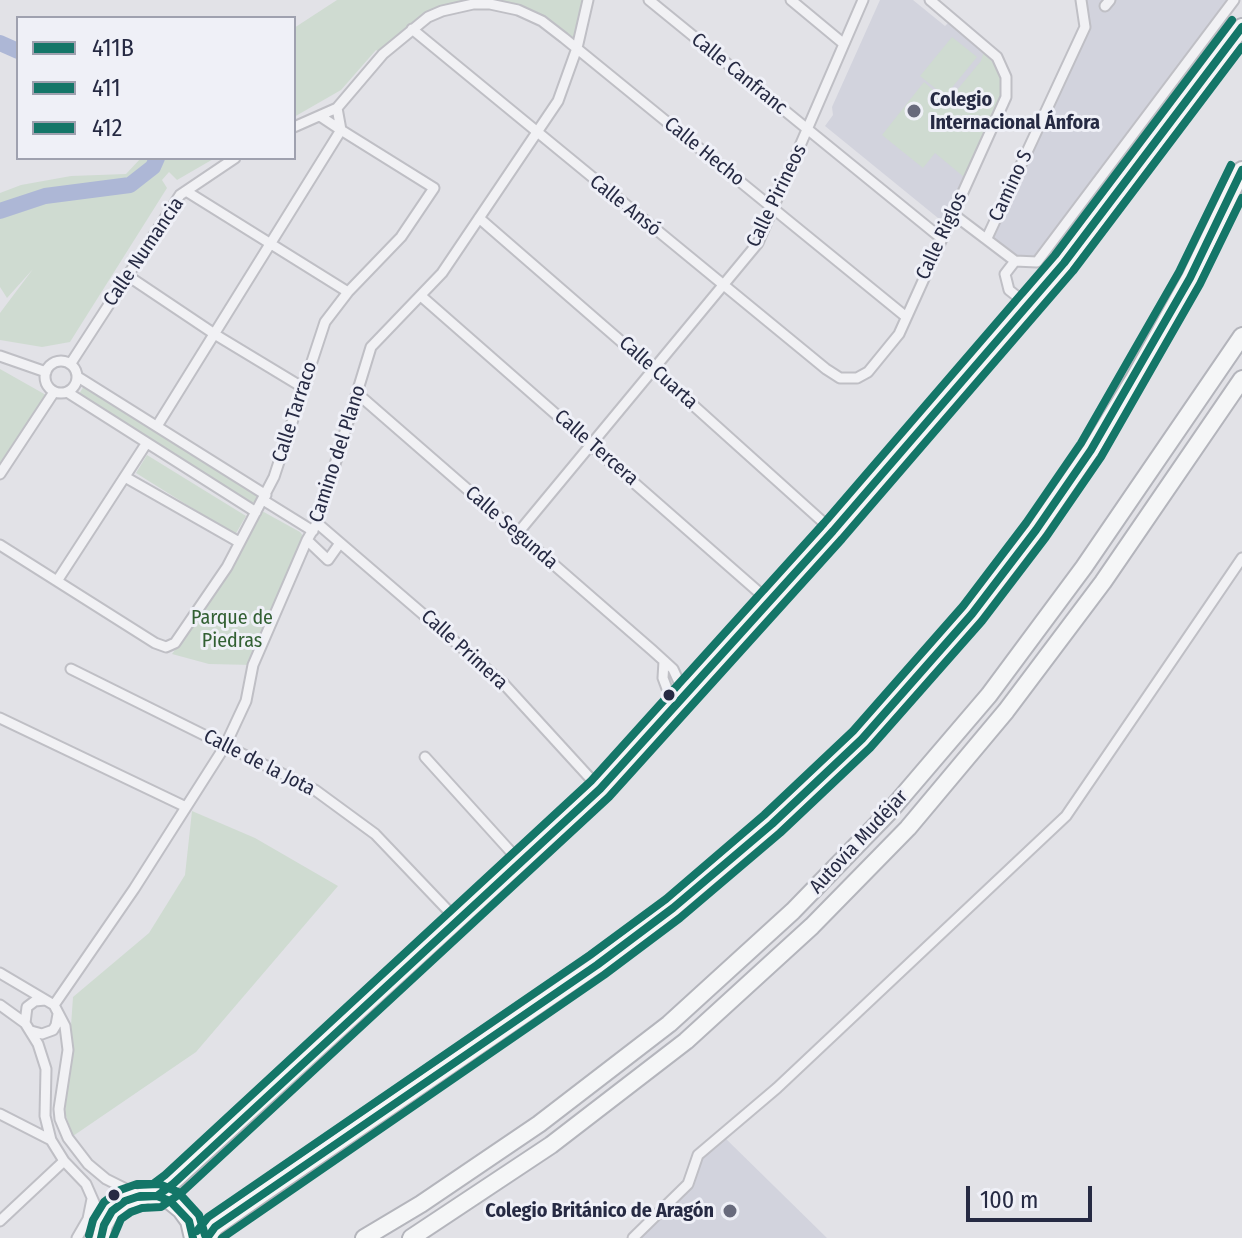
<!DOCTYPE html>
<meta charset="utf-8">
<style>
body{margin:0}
#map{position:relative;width:1242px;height:1238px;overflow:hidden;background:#e2e2e7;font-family:"Fira Sans Condensed",sans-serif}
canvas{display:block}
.legend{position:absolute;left:16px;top:16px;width:280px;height:144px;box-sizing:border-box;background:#eff0f7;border:2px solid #9fa1af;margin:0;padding:10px 14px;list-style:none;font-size:24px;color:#262a43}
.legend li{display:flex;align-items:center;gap:16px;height:40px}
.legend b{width:40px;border:2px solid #9fa1af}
.scale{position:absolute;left:966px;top:1186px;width:126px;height:36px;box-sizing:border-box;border:4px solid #262a43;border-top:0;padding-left:10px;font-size:24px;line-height:28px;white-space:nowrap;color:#262a43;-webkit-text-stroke:6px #eff0f7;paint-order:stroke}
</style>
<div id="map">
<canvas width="1242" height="1238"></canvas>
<ul class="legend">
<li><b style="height:10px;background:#147668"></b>411B</li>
<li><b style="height:10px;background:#147668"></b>411</li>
<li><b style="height:10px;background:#147668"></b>412</li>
</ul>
<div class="scale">100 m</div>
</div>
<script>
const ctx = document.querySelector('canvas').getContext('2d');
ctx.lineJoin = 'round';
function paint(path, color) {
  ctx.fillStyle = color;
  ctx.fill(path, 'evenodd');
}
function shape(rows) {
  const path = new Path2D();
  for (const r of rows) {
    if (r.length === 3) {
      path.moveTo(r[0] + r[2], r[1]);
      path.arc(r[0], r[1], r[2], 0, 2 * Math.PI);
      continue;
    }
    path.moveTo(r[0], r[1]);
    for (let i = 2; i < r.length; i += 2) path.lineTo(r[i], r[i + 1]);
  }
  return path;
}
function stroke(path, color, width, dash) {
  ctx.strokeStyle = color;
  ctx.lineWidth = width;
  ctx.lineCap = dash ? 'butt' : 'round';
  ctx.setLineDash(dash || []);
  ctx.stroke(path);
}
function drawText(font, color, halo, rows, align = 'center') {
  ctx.font = font + ' "Fira Sans Condensed",sans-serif';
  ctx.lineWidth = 6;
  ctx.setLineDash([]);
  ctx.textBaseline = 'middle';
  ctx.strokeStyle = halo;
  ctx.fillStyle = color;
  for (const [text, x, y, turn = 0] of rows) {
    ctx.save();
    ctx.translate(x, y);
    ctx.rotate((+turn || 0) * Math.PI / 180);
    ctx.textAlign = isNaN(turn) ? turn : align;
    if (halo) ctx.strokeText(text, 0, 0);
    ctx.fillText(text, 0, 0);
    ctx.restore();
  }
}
paint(shape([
 [880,0,913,0,945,26,948,23,984,51,999,71,1001,102,947,215,942,218,938,218,825,126,833,115,832,107],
 [1081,0,1239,0,1039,265,1027,265,985,232,1084,25],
 [722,1135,827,1238,633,1238,688,1184,698,1155]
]), '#d2d3dd');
paint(shape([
 [337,0,588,0,577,48,564,38,504,6,442,11,383,54,376,50,341,90,294,117,294,28],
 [952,37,977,57,945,96,920,76],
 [984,51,999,71,1003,92,1001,102,964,177,935,153,923,168,882,135,924,82,947,102,981,61],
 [141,158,215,158,177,180,169,172,162,180,167,188,70,342,42,347,0,340,0,313,33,269,7,298,0,287,0,193,21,185,71,176,126,174],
 [0,369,46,395,0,464],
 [84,386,89,387,256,492,257,501,248,504,81,398,79,394],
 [147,455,246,516,235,535,136,473],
 [262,511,300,532,306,540,253,665,209,664,172,654,214,595],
 [192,811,255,838,338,886,196,1052,73,1136,65,1113,73,997,149,933,185,875]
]), '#cfdbd1');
stroke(shape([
 [0,43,18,51],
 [0,211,45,196,130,185,153,167,157,158]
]), '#adb7d6', 16);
const street = shape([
 [649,0,941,238],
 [791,0,844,44],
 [1105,6,1110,0],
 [412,29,826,369,840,378,857,378,868,372,899,334,1006,97,1006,77,997,57,930,0],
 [294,127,337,108,383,54,428,17,442,11,473,4,490,4,518,10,542,21,564,38,905,316],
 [186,191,348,292],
 [953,214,1015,261],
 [479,218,654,370,833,531],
 [987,238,1085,27,1081,0],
 [128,276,216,335,302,387],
 [421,296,770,602],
 [1028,305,1009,290,1005,274,1015,261,1037,262,1234,0],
 [0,356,46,372],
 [61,377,16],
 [71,363,180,195,235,158],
 [78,377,266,495],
 [67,392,256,512],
 [359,395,652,650,673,669,678,680,692,688],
 [157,426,341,130,320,116],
 [0,474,54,392],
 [125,477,239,542],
 [263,500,313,531],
 [317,523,503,683,600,789],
 [517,534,758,243,863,0],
 [307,540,328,560,340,543],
 [0,545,155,643,166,647,175,643,227,567,274,477,325,322,348,292,401,237,434,188,341,130,337,108],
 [57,581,146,444],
 [664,661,663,678,669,694,677,705],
 [71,669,315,790,375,834,458,921],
 [0,718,184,806],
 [425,757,521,863],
 [0,973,54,1005,65,1026,68,1050,59,1109,60,1119,68,1138,88,1164,106,1179,140,1196],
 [0,1005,25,1023,38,1044,46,1069,45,1116,51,1140,64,1161,86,1184,104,1225],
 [54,1005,134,889,225,746,246,701,253,665,307,540,317,523,371,347,442,273,558,101,577,48,588,0],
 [25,1023,27,1007,35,1001,45,1000],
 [31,1031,42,1034,53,1030,56,1025,58,1014],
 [0,1114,51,1140],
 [0,1221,64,1161],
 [77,1238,88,1219,92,1199],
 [633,1238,688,1184,698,1155,777,1088,1066,816,1242,558]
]);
const highway = shape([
 [157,1196,600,789,833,531,1064,263,1242,27],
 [101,1238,104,1225,112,1211,125,1201,148,1195,170,1201,181,1210,189,1221,193,1238],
 [207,1238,215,1227,262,1194,597,965,673,908,772,824,862,739,972,614,1036,530,1091,450,1134,379,1190,278,1242,170],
 [364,1238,421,1204,539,1124,669,1024,793,911,889,812,989,695,1084,567,1242,336],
 [411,1238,551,1145,686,1041,812,926,908,828,1006,711,1103,582,1242,379]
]);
stroke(street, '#bfbfc5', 13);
stroke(highway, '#b4b5bc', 20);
stroke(street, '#f1f1f4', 9);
stroke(highway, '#f5f6f7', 16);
stroke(shape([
 [137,1197,157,1196,170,1201,189,1221,193,1238],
 [101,1238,104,1225,112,1211,125,1201,140,1196,157,1196,173,1184,600,789,833,531,1064,263,1242,27],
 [207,1238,215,1227,597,965,673,908,772,824,862,739,972,614,1036,530,1091,450,1190,278,1242,170]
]), '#147668', 8);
stroke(shape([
 [113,1238,121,1219,131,1212,142,1208,161,1207,181,1193,609,797,842,539,1073,271,1242,47],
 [222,1238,604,975,680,918,780,833,870,748,982,621,1046,537,1101,457,1200,284,1242,198]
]), '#147668', 8);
stroke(shape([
 [136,1185,159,1184,178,1192,199,1215,205,1235],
 [197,1231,208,1217,590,955,666,899,764,815,853,731,963,606,1026,523,1081,443,1179,272,1231,165],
 [89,1235,93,1220,104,1202,120,1190,137,1184,153,1184,165,1175,591,781,824,523,1055,255,1232,20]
]), '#147668', 8);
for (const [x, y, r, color] of [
 [914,111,8,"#686a7c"],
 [669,695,7,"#262a43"],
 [114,1195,7,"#262a43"],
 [730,1211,8,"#686a7c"]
]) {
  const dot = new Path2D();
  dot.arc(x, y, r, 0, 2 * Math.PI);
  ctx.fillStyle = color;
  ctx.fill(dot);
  stroke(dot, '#eff0f7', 3);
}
drawText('20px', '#262a43', '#eff0f7', [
 ["Calle Canfranc",739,74,39],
 ["Calle Hecho",704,152,39],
 ["Camino S",1011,186,-65],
 ["Calle Pirineos",777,196,-64],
 ["Calle Ansó",625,206,39],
 ["Calle Riglos",942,236,-65],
 ["Calle Numancia",144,252,-56],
 ["Calle Cuarta",658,373,42],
 ["Calle Tarraco",295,412,-72],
 ["Calle Tercera",596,448,41],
 ["Camino del Plano",338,454,-72],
 ["Calle Segunda",511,528,41],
 ["Calle Primera",464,650,42],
 ["Calle de la Jota",259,763,27],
 ["Autovía Mudéjar",859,842,-47]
]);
drawText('bold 20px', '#262a43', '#eff0f7', [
 ["Colegio",930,100],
 ["Internacional Ánfora",930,123],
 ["Colegio Británico de Aragón",714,1211,"right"]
], 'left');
drawText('20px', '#326033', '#eff0f7', [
 ["Parque de",232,618],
 ["Piedras",232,641]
]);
</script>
